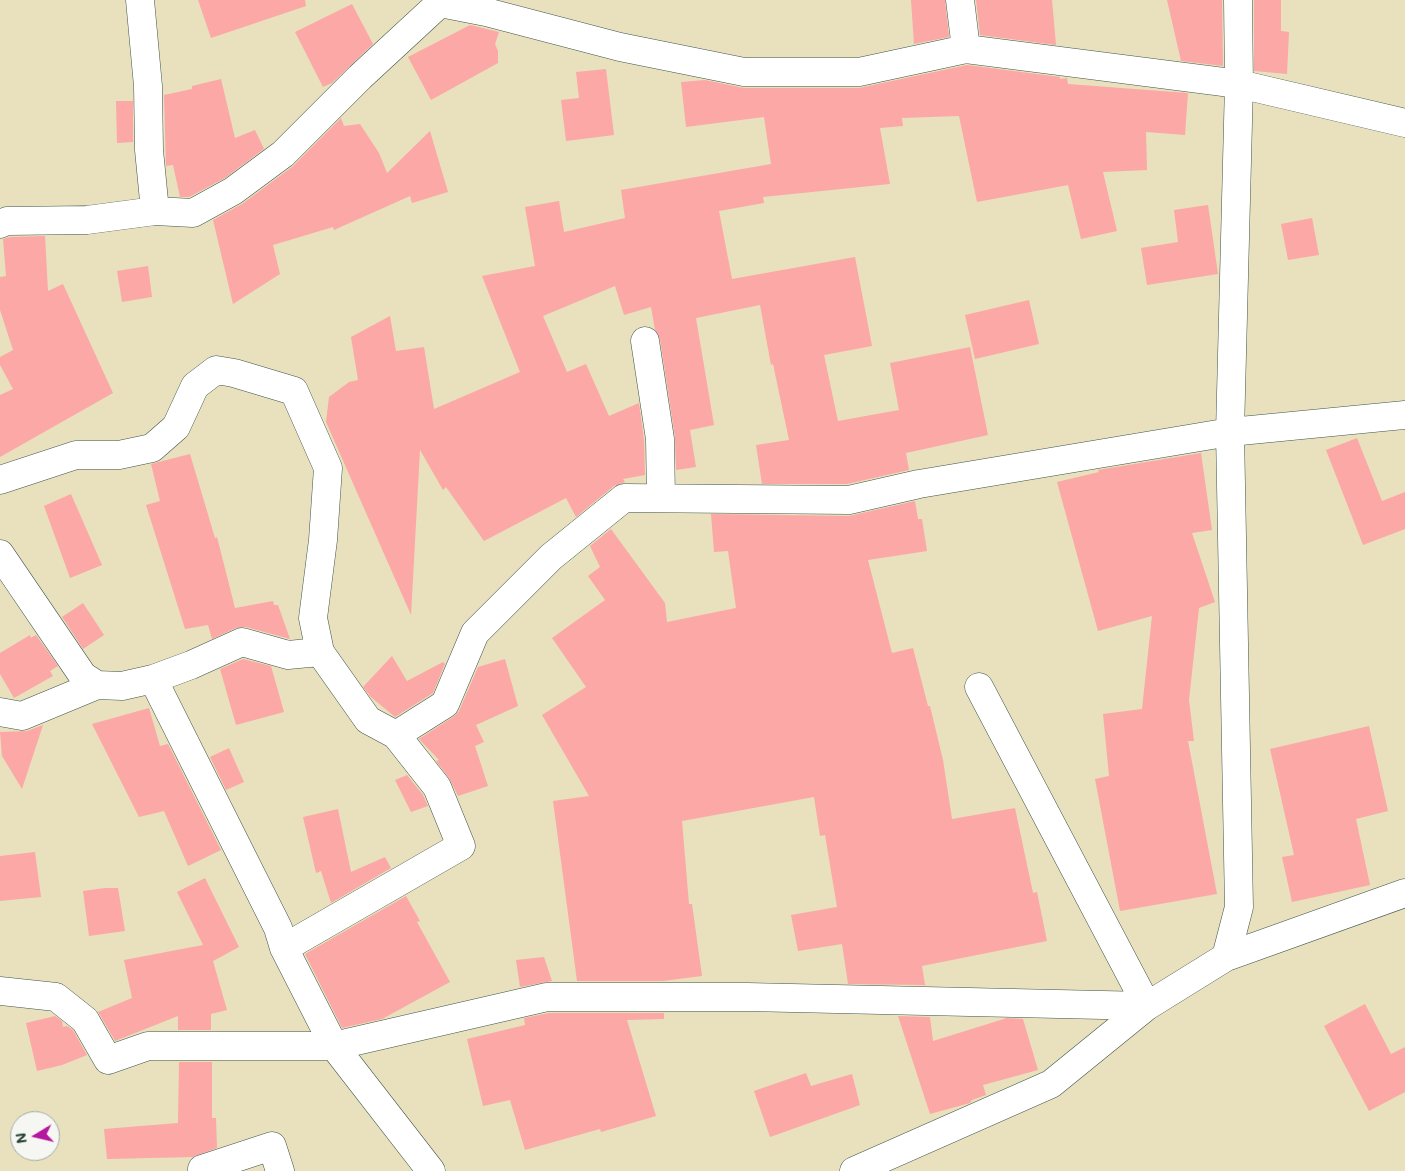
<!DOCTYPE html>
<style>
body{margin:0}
#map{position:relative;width:1405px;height:1171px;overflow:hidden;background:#e9e0bd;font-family:Mali,sans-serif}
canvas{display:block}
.north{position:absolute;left:10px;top:1111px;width:50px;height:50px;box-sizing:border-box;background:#f6f6f2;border:1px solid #a0aca6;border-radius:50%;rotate:261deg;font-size:14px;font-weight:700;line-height:20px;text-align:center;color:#1f3d34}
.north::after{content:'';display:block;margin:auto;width:18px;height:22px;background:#b5179e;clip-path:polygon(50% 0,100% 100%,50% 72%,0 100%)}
</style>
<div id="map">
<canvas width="1405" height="1171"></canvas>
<div class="north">N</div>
</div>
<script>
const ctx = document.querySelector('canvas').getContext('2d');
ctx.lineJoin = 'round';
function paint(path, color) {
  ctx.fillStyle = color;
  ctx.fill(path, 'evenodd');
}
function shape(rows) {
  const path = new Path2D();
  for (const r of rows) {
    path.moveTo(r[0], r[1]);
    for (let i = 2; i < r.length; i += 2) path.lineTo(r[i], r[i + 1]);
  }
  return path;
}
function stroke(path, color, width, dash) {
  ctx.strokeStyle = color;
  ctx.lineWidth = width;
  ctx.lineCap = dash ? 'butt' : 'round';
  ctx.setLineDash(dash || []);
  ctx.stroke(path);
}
paint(shape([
 [198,0,305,0,306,6,211,38],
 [911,0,945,0,949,37,914,44],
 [976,0,1052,0,1056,45,980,35],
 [1167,0,1222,0,1223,66,1181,61],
 [1254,0,1281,0,1281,31,1289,32,1287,74,1254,71],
 [352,4,373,44,332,83,323,87,295,32],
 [470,25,499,32,495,44,498,51,498,63,431,100,408,57],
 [967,65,1060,77,1060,79,1067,78,1068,84,1188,93,1185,135,1146,132,1147,170,1103,172,1117,231,1081,239,1068,185,977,202,959,116,902,118,903,126,880,128,890,184,763,197,764,203,719,211,732,279,855,257,872,346,824,355,838,421,899,410,890,363,970,347,988,435,906,453,909,470,847,484,762,484,756,445,789,440,773,364,771,365,760,305,696,318,714,425,690,430,696,467,676,470,675,437,660,339,655,330,651,307,624,315,615,286,543,316,567,372,586,364,609,416,639,403,644,440,645,475,623,479,625,482,614,486,576,517,566,498,484,541,446,487,443,490,420,450,411,615,326,422,329,397,349,382,358,380,351,337,390,316,396,351,424,347,434,409,520,372,482,276,535,266,525,207,559,201,564,232,625,218,621,190,771,164,764,117,686,127,681,82,705,80,744,88,859,88],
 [606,69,614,135,566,141,561,100,579,98,576,72],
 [221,79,235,138,255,130,264,149,225,178,189,197,180,197,173,165,166,166,164,95,192,89,192,86],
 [116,101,133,101,133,142,117,143],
 [341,118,344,126,360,124,379,153,387,173,430,131,448,192,412,203,410,196,334,230,333,227,273,245,280,274,233,304,213,220,242,204,292,167],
 [1208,205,1218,274,1147,285,1141,248,1178,242,1174,210],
 [1312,218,1319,255,1288,260,1281,224],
 [45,236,48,291,63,284,113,393,0,457,0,395,13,389,0,365,0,357,13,350,0,310,0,277,6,276,3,239,10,237],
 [148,266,152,297,122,302,117,271],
 [1029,300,1039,344,975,359,965,315],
 [1357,438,1382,501,1405,492,1405,529,1363,545,1326,450],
 [1201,453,1212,530,1192,533,1215,602,1199,608,1189,700,1194,741,1188,741,1217,894,1120,911,1095,779,1109,776,1103,714,1142,709,1152,616,1098,631,1057,482,1099,472,1098,470],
 [190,454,215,538,217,537,235,608,273,601,274,605,278,605,290,639,246,627,236,628,212,639,208,625,185,629,146,505,160,501,151,464],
 [71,494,102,565,70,578,44,506],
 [915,501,918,519,922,519,927,551,868,560,892,653,913,648,928,706,930,706,943,760,952,819,1015,808,1033,893,1037,892,1047,941,922,966,925,985,848,984,842,944,798,951,791,915,837,907,825,835,820,836,814,797,682,821,689,904,692,904,702,976,663,981,577,981,553,801,589,796,542,715,586,687,552,638,605,600,588,576,600,567,590,546,611,529,665,603,667,622,736,608,728,551,714,552,711,514,849,516],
 [83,603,104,635,83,649,62,617],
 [30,635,31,638,36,635,58,666,50,671,53,676,14,698,0,674,0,653],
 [392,656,407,681,443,662,445,664,433,693,395,717,371,697,363,687],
 [243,659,271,666,284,712,236,725,220,669],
 [505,659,518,706,476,725,484,742,475,746,488,786,458,796,449,778,436,761,439,760,419,739,453,717,459,711,478,667],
 [149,708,160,746,168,744,221,850,188,866,164,811,139,817,92,724],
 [43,725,22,789,2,756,0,732,27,731],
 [1369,726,1388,811,1356,819,1370,885,1292,902,1282,857,1294,855,1270,749],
 [229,748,244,782,226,790,210,757],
 [407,775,423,795,428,806,411,812,395,780],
 [338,809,351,872,385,857,391,868,331,903,321,871,316,873,303,817],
 [35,852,41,897,0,901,0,856],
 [205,878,239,947,213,961,227,1010,211,1014,211,1030,178,1030,178,1016,115,1041,98,1012,132,998,124,960,203,945,177,892],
 [105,888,118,888,125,931,89,936,83,891],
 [406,896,420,921,417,922,450,982,382,1019,342,1028,305,954],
 [544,957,552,981,520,987,516,960],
 [1365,1004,1391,1054,1405,1047,1405,1092,1369,1111,1324,1026],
 [549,1013,664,1013,664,1019,627,1020,656,1116,601,1132,600,1129,525,1150,510,1100,483,1106,467,1039,525,1025,524,1018],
 [55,1016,62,1021,63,1027,67,1026,73,1030,87,1055,62,1065,37,1071,26,1023],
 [898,1016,930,1017,933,1041,1007,1018,1023,1019,1038,1070,983,1085,986,1095,972,1100,970,1103,930,1114],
 [179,1062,212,1062,212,1118,216,1118,217,1148,193,1157,107,1159,104,1129,178,1123],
 [806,1073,811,1086,852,1074,860,1105,770,1137,754,1091]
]), '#fba8a6');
const street = shape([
 [140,0,148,86,149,150,155,211],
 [438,0,440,3,486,12,620,47,744,72,859,72,966,49,1239,84,1405,123],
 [960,0,966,49],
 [0,224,7,221,87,220,155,211,193,213,233,191,283,154,360,77,440,3],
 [645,341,660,439,661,498],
 [0,480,76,455,119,455,152,448,176,427,195,386,216,370,234,373,294,391,328,468,323,540,313,618,320,652,368,720,396,735,437,787,461,846,284,948],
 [0,554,83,676,97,685,122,686,153,679,191,665,242,642,288,655,320,652],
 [153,679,278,928,284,948,334,1046,431,1171],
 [0,712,22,716,97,685],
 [396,735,445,704,475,633,551,557,624,498,849,500,919,484,1230,432,1405,415],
 [1226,957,1239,907,1230,432,1239,84,1238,0],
 [0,991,56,997,85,1020,108,1060,148,1046,334,1046,547,997,747,997,1147,1006,979,687],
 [202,1169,272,1146,280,1171],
 [854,1171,1051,1084,1147,1006,1226,957,1405,893]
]);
stroke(street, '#3d5549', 29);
stroke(street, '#fff', 28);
</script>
